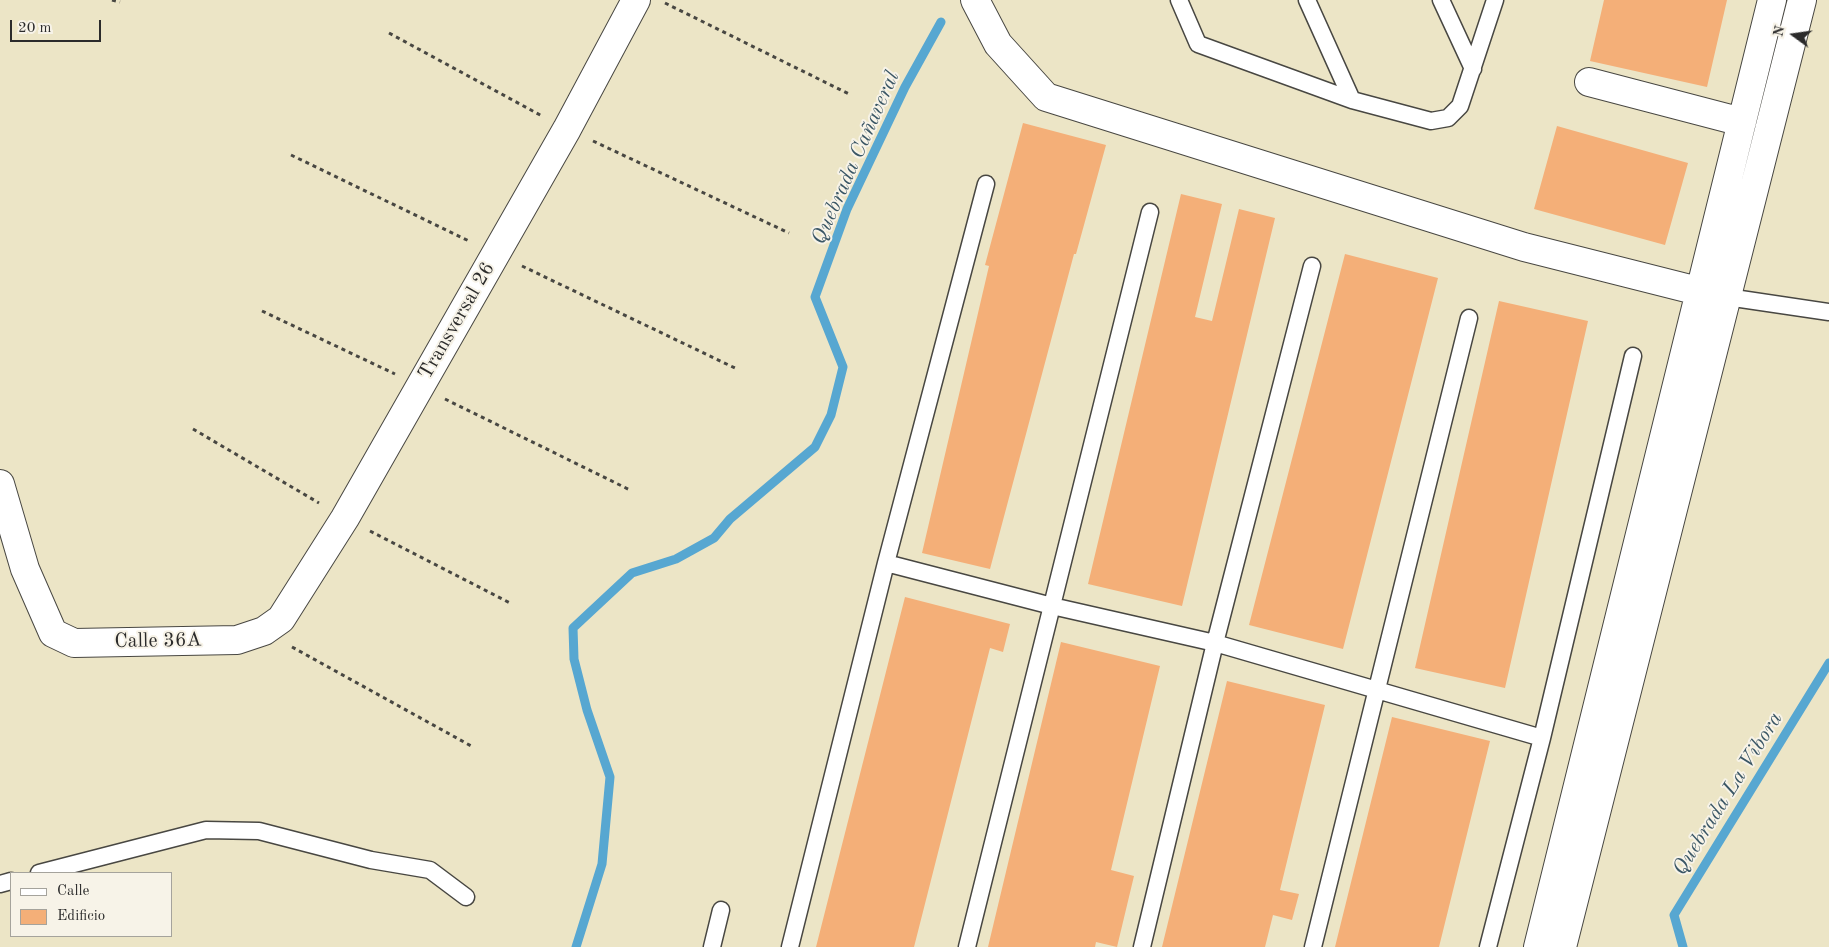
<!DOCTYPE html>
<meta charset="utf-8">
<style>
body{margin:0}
#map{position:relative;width:1829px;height:947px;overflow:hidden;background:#ece5c6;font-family:"Old Standard TT",serif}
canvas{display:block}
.legend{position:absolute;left:10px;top:872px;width:162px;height:65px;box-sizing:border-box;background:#f7f3e8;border:1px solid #a5a39c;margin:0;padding:6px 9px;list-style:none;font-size:15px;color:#2b2b2b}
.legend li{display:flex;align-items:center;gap:10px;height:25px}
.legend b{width:25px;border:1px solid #a5a39c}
.north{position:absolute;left:1769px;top:10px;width:50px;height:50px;-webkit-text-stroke:4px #f7f3e8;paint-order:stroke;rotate:284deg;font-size:14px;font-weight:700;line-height:20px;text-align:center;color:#2b2b2b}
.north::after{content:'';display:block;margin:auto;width:18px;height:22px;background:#2b2b2b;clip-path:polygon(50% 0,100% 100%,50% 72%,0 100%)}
.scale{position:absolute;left:10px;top:20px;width:91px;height:22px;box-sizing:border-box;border:2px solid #2b2b2b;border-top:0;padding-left:6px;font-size:15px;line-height:18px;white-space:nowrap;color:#2b2b2b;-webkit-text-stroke:4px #f7f3e8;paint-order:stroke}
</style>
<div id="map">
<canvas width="1829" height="947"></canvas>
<ul class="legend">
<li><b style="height:6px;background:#fff"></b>Calle</li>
<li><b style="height:14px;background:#f4af78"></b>Edificio</li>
</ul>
<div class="north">N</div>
<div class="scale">20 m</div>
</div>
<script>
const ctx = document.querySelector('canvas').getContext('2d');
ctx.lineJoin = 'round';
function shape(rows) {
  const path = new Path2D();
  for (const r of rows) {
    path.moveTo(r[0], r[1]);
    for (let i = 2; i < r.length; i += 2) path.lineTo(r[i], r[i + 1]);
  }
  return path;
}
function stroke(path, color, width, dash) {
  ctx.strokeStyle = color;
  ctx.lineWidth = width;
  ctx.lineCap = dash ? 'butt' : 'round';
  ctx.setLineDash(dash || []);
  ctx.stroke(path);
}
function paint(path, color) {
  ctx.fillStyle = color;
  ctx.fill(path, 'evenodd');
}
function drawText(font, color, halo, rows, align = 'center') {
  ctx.font = font + ' "Old Standard TT",serif';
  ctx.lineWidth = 4;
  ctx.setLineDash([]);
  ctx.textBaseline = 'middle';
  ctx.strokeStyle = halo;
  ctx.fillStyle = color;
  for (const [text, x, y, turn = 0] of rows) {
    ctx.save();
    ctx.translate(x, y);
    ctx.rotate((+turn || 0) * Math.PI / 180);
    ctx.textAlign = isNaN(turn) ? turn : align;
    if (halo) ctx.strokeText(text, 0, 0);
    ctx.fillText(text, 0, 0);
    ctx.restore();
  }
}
stroke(shape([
 [576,947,602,864,610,777,587,710,574,659,573,628,632,573,676,559,714,538,730,519,815,447,831,415,843,367,815,297,847,209,905,87,941,22],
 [1683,947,1674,915,1829,663]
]), '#57a7d1', 9);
paint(shape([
 [1604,0,1727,0,1707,87,1590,61],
 [1023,123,1106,145,1076,254,1074,254,990,569,922,553,989,266,985,265],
 [1557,126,1688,163,1665,245,1534,209],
 [1181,194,1222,204,1195,317,1212,321,1239,209,1275,218,1182,606,1088,584],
 [1345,254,1438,278,1343,649,1249,625],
 [1499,301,1588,321,1505,688,1415,668],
 [905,597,1010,624,1003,652,990,648,914,947,816,947],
 [1061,642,1160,666,1111,870,1134,876,1117,947,1096,942,1095,947,988,947],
 [1227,681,1325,705,1280,890,1299,894,1292,920,1273,915,1265,947,1162,947],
 [1392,717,1490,741,1439,947,1335,947]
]), '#f4af78');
const service = shape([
 [1179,0,1198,44,1352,100,1431,121,1448,118,1460,106,1495,0],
 [1307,0,1352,100],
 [1441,0,1473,69],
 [1727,297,1829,312],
 [886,563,1052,606,1215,643,1542,738],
 [39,873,206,830,259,831,371,860,430,870,466,897],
 [0,884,11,881],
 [712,947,721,910],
 [790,947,886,563,986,184],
 [967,947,1150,212],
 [1142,947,1215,643,1312,266],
 [1313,947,1469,318],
 [1488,947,1542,738,1633,356]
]);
const minor = shape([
 [975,0,998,44,1046,97,1524,247,1718,296],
 [1589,82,1742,122],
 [0,484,25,569,53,633,74,643,237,640,264,631,281,619,345,518,567,129,636,0],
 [1538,947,1772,0],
 [1562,947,1802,0]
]);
stroke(service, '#484742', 19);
stroke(minor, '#484742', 30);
stroke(shape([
 [112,0,120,2],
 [665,3,849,94],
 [389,33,542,116],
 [593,141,789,233],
 [291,155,469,241],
 [522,266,737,369],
 [262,311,395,374],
 [445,399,630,490],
 [193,429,319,503],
 [370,531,512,604],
 [292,647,473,747]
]), '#484742', 3, [4, 4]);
stroke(service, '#fff', 16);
stroke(minor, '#fff', 28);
drawText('20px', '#2b2b2b', '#f7f3e8', [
 ["Transversal 26",457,321,-60],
 ["Calle 36A",158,641,-1]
]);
drawText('italic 21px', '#3a5665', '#f7f3e8', [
 ["Quebrada Cañaveral",856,158,-66],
 ["Quebrada La Vibora",1728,794,-58]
]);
</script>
